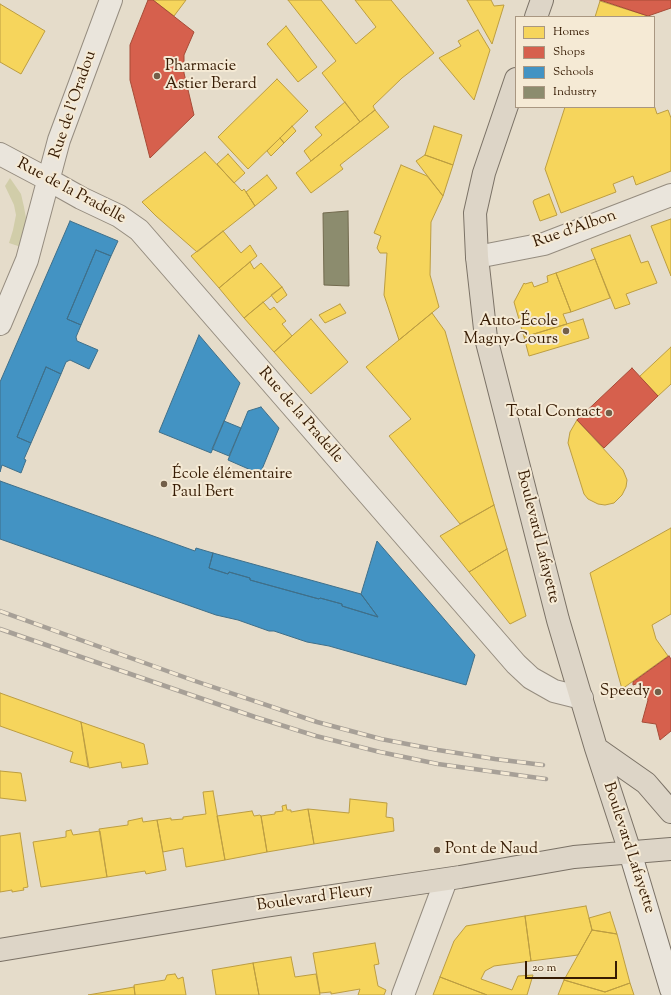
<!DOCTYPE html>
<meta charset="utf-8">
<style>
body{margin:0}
#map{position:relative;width:671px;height:995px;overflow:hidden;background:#e5dcca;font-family:"Sorts Mill Goudy",serif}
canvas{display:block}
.legend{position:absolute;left:515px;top:16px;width:140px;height:92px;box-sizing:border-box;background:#f5ead5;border:1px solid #a99781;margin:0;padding:5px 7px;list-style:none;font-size:12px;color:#361b03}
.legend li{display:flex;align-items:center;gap:8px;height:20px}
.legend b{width:20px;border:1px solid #a99781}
.scale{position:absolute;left:525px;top:961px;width:92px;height:18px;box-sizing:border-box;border:2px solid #361b03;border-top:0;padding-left:5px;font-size:12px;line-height:14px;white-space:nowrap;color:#361b03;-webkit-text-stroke:3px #f5ead5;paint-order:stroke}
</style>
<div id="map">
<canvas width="671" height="995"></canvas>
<ul class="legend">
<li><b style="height:11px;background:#f6d55c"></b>Homes</li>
<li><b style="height:11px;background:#d6604d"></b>Shops</li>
<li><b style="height:11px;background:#4393c3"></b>Schools</li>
<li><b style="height:11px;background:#8c8c6e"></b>Industry</li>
</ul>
<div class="scale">20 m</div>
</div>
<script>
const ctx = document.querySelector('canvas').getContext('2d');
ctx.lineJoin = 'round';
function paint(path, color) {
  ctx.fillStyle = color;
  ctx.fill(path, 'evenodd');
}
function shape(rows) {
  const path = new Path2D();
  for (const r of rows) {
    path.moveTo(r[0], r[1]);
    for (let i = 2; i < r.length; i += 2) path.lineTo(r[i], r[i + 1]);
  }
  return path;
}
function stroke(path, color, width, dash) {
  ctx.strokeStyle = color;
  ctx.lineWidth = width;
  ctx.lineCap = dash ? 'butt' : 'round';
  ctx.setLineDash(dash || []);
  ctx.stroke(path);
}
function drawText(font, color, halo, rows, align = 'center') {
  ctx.font = font + ' "Sorts Mill Goudy",serif';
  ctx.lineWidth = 4;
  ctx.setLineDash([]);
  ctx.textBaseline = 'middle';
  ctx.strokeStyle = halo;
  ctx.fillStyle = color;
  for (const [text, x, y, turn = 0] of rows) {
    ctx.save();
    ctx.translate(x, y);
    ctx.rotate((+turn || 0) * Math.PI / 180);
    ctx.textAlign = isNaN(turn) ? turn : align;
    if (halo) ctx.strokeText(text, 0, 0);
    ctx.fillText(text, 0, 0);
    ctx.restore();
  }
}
paint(shape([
 [10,178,21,194,24,207,26,218,21,247,9,243,13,230,16,215,14,205,5,186]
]), '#d1cda9');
const homes = shape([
 [153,0,186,0,174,16,153,0],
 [288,0,321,0,356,44,376,27,355,0,391,0,434,53,402,78,373,106,375,110,360,122,322,73,336,61,288,0],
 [467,0,491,0,494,6,504,5,492,44,467,0],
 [600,1,648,16,648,17,595,17,600,1],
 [0,4,45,31,21,74,0,62,0,4],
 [286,26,317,67,298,82,267,44,286,26],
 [478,30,490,50,474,100,439,58,461,46,458,41,478,30],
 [277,79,308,111,248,169,218,137,277,79],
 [345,102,360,122,311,161,304,151,322,135,315,127,345,102],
 [654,105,657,114,668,110,671,118,671,171,636,185,633,176,613,184,616,192,561,213,545,169,565,107,654,107,654,105],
 [375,110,389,127,340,165,343,169,311,193,296,173,375,110],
 [292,126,296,131,284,143,280,138,292,126],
 [434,126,462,135,453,165,425,155,434,126],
 [280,138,284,143,271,156,267,151,280,138],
 [205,152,242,191,244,189,255,206,197,252,156,216,142,202,205,152],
 [228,154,245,173,234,183,217,164,228,154],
 [425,155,453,165,443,196,416,161,425,155],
 [401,165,427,176,443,196,431,222,430,275,439,307,399,340,384,295,387,253,380,253,377,248,381,236,374,233,401,165],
 [267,175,277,188,255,206,246,192,267,175],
 [549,194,557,215,540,221,533,202,534,200,549,194],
 [671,219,671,276,651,226,671,219],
 [223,231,241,253,250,245,257,256,219,288,191,256,223,231],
 [630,235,641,263,648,261,657,283,626,294,630,304,615,309,591,249,630,235],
 [595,259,610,298,571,312,556,273,595,259],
 [250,262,254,269,261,263,282,287,244,318,219,288,250,262],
 [556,273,571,312,563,314,567,324,524,337,514,302,524,283,525,284,532,282,534,287,548,282,547,276,556,273],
 [282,287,287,295,277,303,271,295,282,287],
 [263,302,270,310,274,307,286,321,282,324,292,336,274,352,244,318,263,302],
 [340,304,346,313,325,323,319,315,340,304],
 [432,313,445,331,494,505,460,524,389,436,411,419,366,367,432,313],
 [311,319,348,362,311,394,274,352,311,319],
 [583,319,589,338,529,356,524,337,583,319],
 [671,347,671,384,658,396,639,377,671,347],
 [577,420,623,470,627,480,626,487,622,495,614,503,605,505,598,504,588,499,584,494,568,443,570,432,577,420],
 [494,505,507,549,469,572,440,536,494,505],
 [671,528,671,614,652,625,656,639,668,656,622,689,590,573,671,528],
 [507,549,526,616,510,624,469,572,507,549],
 [0,693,81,722,88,767,70,762,73,752,0,726,0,693],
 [81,722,144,744,148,764,122,768,121,762,89,768,81,722],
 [0,771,21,773,26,801,0,798,0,771],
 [213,791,225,860,186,867,183,848,163,852,157,820,171,818,171,820,183,819,183,817,206,814,203,792,213,791],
 [350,799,387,803,386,817,393,818,394,831,314,844,308,809,349,813,350,799],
 [286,805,287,810,291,810,291,812,308,809,314,844,267,852,261,816,275,814,275,812,283,811,282,806,286,805],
 [252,811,254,816,260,815,261,816,267,852,225,860,217,816,252,811],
 [142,818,143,822,157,820,166,870,146,874,145,871,107,877,99,829,128,825,128,821,142,818],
 [71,830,73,835,100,831,107,877,41,887,33,842,66,837,66,831,71,830],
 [20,833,28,887,23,888,24,890,12,892,12,890,0,892,0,836,20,833],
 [586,906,592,930,578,955,531,961,525,916,586,906],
 [610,912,617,934,592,930,589,918,610,912],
 [525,916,531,961,494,966,485,971,481,979,512,990,518,976,533,975,527,995,487,995,440,977,454,941,466,926,525,916],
 [592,930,617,934,630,983,605,992,564,980,592,930],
 [375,943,379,964,374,965,378,986,386,990,384,995,358,995,360,989,331,994,331,992,320,993,313,953,375,943],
 [291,957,295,977,316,974,320,995,259,995,253,963,291,957],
 [253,963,259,995,216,995,212,970,253,963],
 [175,974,178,979,183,977,186,995,135,995,134,985,165,980,167,975,175,974],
 [440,977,487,995,433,995,440,977],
 [564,980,605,992,630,983,634,995,558,995,564,980],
 [134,987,135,995,88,995,134,987]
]);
paint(homes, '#f6d55c');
stroke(homes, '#bc9d41', 1);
const shops = shape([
 [148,0,153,0,194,32,184,55,184,73,194,115,150,158,130,80,130,45,148,0],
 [600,0,671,0,671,8,648,16,600,0],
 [632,368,658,396,604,448,577,420,632,368],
 [669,656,671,659,671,731,660,740,656,724,642,722,648,700,642,682,633,685,633,682,669,656]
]);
paint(shops, '#d6604d');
stroke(shops, '#a64b37', 1);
const schools = shape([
 [70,221,118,241,111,256,96,250,67,319,81,325,76,337,77,341,98,350,89,369,70,360,66,362,61,374,46,367,17,437,31,443,24,459,26,460,21,473,2,465,0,472,0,382,70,221],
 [96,250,111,256,81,325,67,319,96,250],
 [199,335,240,383,211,453,159,432,199,335],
 [46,367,61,374,31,443,17,437,46,367],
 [261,407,279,428,260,474,228,460,248,411,261,407],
 [224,421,241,428,229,456,212,449,224,421],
 [0,481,195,551,196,548,213,553,209,568,228,574,229,572,250,578,250,580,319,599,320,598,342,604,342,606,378,617,361,594,377,541,475,655,466,685,329,646,307,642,274,631,269,631,238,620,216,615,0,539,0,481],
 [213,553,361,594,378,617,342,606,342,604,320,598,319,599,250,580,250,578,229,572,228,574,209,568,213,553]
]);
paint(schools, '#4393c3');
stroke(schools, '#3f6f89', 1);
const industry = shape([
 [348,211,349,286,324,285,323,213,348,211]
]);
paint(industry, '#8c8c6e');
stroke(industry, '#726a4e', 1);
const minor = shape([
 [0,154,49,180,81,198,119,216,139,230,516,664,531,678,554,691,582,698],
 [477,257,544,244,671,195],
 [0,324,27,260,59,140,111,0],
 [403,995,446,880]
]);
const secondary = shape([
 [630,852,671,989]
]);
const primary = shape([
 [536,17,542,0],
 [516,79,484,173,475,213,477,257,486,338,558,620,596,748,630,852],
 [596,748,646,783,671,812],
 [0,950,265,906,460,877,574,857,671,849]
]);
stroke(minor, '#958c7f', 24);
stroke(secondary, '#7b7266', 24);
stroke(primary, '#7b7266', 24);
stroke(minor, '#eae5dc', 22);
stroke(secondary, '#eae5dc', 22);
stroke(primary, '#ddd5c7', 22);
const rail = shape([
 [0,611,195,681,317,722,381,739,438,750,495,759,543,765],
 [0,629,255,717,316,736,380,752,438,764,546,779]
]);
stroke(rail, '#a7a097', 4.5);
stroke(rail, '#f5ead5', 3, [9]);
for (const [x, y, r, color] of [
 [157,76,4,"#735f49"],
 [566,331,4,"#735f49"],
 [609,413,4,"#735f49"],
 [164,484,4,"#735f49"],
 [658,692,4,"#735f49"],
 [437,850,4,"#735f49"]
]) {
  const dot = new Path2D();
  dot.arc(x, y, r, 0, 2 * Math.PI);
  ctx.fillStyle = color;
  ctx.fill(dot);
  stroke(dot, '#f5ead5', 1.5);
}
drawText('16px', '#361b03', '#f5ead5', [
 ["Pharmacie",165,67],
 ["Astier Berard",165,85],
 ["Auto-École",558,322,"right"],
 ["Magny-Cours",558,340,"right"],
 ["Total Contact",601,413,"right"],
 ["École élémentaire",172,475],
 ["Paul Bert",172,493],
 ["Speedy",650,692,"right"],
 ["Pont de Naud",445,850]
], 'left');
drawText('16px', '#361b03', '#f5ead5', [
 ["Rue de l'Oradou",74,105,-71],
 ["Rue de la Pradelle",71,192,28],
 ["Rue d'Albon",575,230,-19],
 ["Rue de la Pradelle",300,416,49],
 ["Boulevard Lafayette",537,537,76],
 ["Boulevard Lafayette",628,848,72],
 ["Boulevard Fleury",315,899,-8]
]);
</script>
